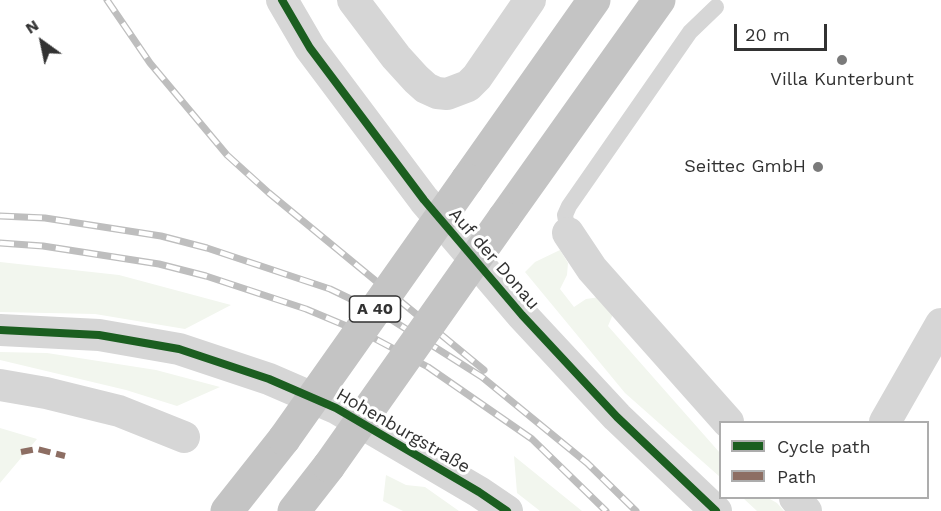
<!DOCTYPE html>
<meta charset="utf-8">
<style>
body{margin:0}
#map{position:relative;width:941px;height:511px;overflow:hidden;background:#fff;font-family:"Work Sans",sans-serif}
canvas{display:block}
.legend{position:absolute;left:719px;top:421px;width:210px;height:78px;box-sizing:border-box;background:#fff;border:2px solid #adadad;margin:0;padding:8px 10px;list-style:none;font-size:18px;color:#323232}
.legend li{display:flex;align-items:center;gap:12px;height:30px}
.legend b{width:30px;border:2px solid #adadad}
.north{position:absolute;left:12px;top:12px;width:60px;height:60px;-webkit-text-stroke:4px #fff;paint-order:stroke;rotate:327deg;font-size:16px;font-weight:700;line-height:24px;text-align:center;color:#323232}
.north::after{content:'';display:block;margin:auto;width:21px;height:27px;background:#323232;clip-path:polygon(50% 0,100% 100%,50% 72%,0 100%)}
.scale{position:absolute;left:734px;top:24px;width:93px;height:27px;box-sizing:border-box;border:3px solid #323232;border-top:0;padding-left:8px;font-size:18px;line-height:21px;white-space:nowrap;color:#323232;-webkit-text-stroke:4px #fff;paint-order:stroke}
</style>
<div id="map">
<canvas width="941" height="511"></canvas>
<ul class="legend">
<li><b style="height:8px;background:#1b5e20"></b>Cycle path</li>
<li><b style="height:8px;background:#8d6e63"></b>Path</li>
</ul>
<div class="north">N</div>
<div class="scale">20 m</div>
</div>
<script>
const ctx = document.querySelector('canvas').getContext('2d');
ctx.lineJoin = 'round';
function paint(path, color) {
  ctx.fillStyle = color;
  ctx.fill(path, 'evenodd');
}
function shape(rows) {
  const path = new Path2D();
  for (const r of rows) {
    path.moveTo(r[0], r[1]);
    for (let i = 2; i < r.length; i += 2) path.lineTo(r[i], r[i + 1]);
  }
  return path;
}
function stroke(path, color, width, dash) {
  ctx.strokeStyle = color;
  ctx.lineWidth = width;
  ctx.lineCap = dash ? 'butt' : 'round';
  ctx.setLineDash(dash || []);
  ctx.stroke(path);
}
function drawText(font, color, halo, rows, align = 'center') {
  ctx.font = font + ' "Work Sans",sans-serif';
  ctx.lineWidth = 6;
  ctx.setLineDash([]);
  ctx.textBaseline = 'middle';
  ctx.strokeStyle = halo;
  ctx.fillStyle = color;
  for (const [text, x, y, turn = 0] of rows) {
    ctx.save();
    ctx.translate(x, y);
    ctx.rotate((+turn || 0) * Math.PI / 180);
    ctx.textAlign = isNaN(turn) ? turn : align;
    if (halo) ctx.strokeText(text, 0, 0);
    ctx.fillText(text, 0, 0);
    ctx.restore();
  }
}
paint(shape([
 [560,250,568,263,567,275,560,289,574,307,586,299,600,297,613,314,608,326,720,453,720,477,625,393,525,272,535,262],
 [0,262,119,275,231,305,185,329,95,314,0,312],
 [0,352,47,353,156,370,220,387,177,406,126,390,0,360],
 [0,428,37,439,0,483],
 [514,456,582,511,540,511,517,493],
 [386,475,406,485,425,487,459,511,403,511,383,501],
 [743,498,768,498,777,503,784,511,757,511]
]), '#f2f6ee');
stroke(shape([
 [568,233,565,215,569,206,690,32,716,7]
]), '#d6d6d6', 16);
stroke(shape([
 [282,0,310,48,424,200,522,315,617,417,716,511],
 [353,0,396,57,416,79,426,88,437,93,447,94,468,86,477,77,530,0],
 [568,233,592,269,728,422],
 [0,330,99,335,179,349,269,379,336,408,479,492,507,511],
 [0,385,46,393,119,411,184,437],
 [885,422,941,324],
 [795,498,806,511]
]), '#d6d6d6', 32);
stroke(shape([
 [467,180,594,0],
 [504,218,659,0],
 [227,511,284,439],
 [294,511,329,466]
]), '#c4c4c4', 33);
const rail = shape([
 [107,0,150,63,227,155,269,193,484,370],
 [0,216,45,218,161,236,207,248,330,289,384,315,482,377,587,463,636,511],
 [0,243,43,246,159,264,206,276,306,309,368,335,428,367,532,439,606,511]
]);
stroke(rail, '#bebebe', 7);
stroke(rail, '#fff', 4.5, [14]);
stroke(shape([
 [284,439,467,180],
 [329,466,504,218]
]), '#c4c4c4', 33);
stroke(shape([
 [21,452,37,449,65,456]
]), '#8d6e63', 6, [12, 6]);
stroke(shape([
 [282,0,310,48,424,200,522,315,617,417,716,511],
 [0,330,99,335,179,349,269,379,336,408,479,492,507,511]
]), '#1b5e20', 8);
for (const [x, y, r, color] of [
 [842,60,6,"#7a7a7a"],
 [818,167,6,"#7a7a7a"]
]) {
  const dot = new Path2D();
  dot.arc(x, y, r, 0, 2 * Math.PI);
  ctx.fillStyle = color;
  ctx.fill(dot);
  stroke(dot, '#fff', 2);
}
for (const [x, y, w] of [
 [375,309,51]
]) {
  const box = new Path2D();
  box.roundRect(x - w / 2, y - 13, w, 26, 4.5);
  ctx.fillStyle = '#fff';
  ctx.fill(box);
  stroke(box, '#323232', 1.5);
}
drawText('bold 16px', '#323232', null, [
 ["A 40",375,309]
]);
drawText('18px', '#323232', '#fff', [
 ["Villa Kunterbunt",842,80],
 ["Seittec GmbH",806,167,"right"]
]);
drawText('18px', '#323232', '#fff', [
 ["Auf der Donau",494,259,49],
 ["Hohenburgstraße",403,431,30]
]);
</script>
